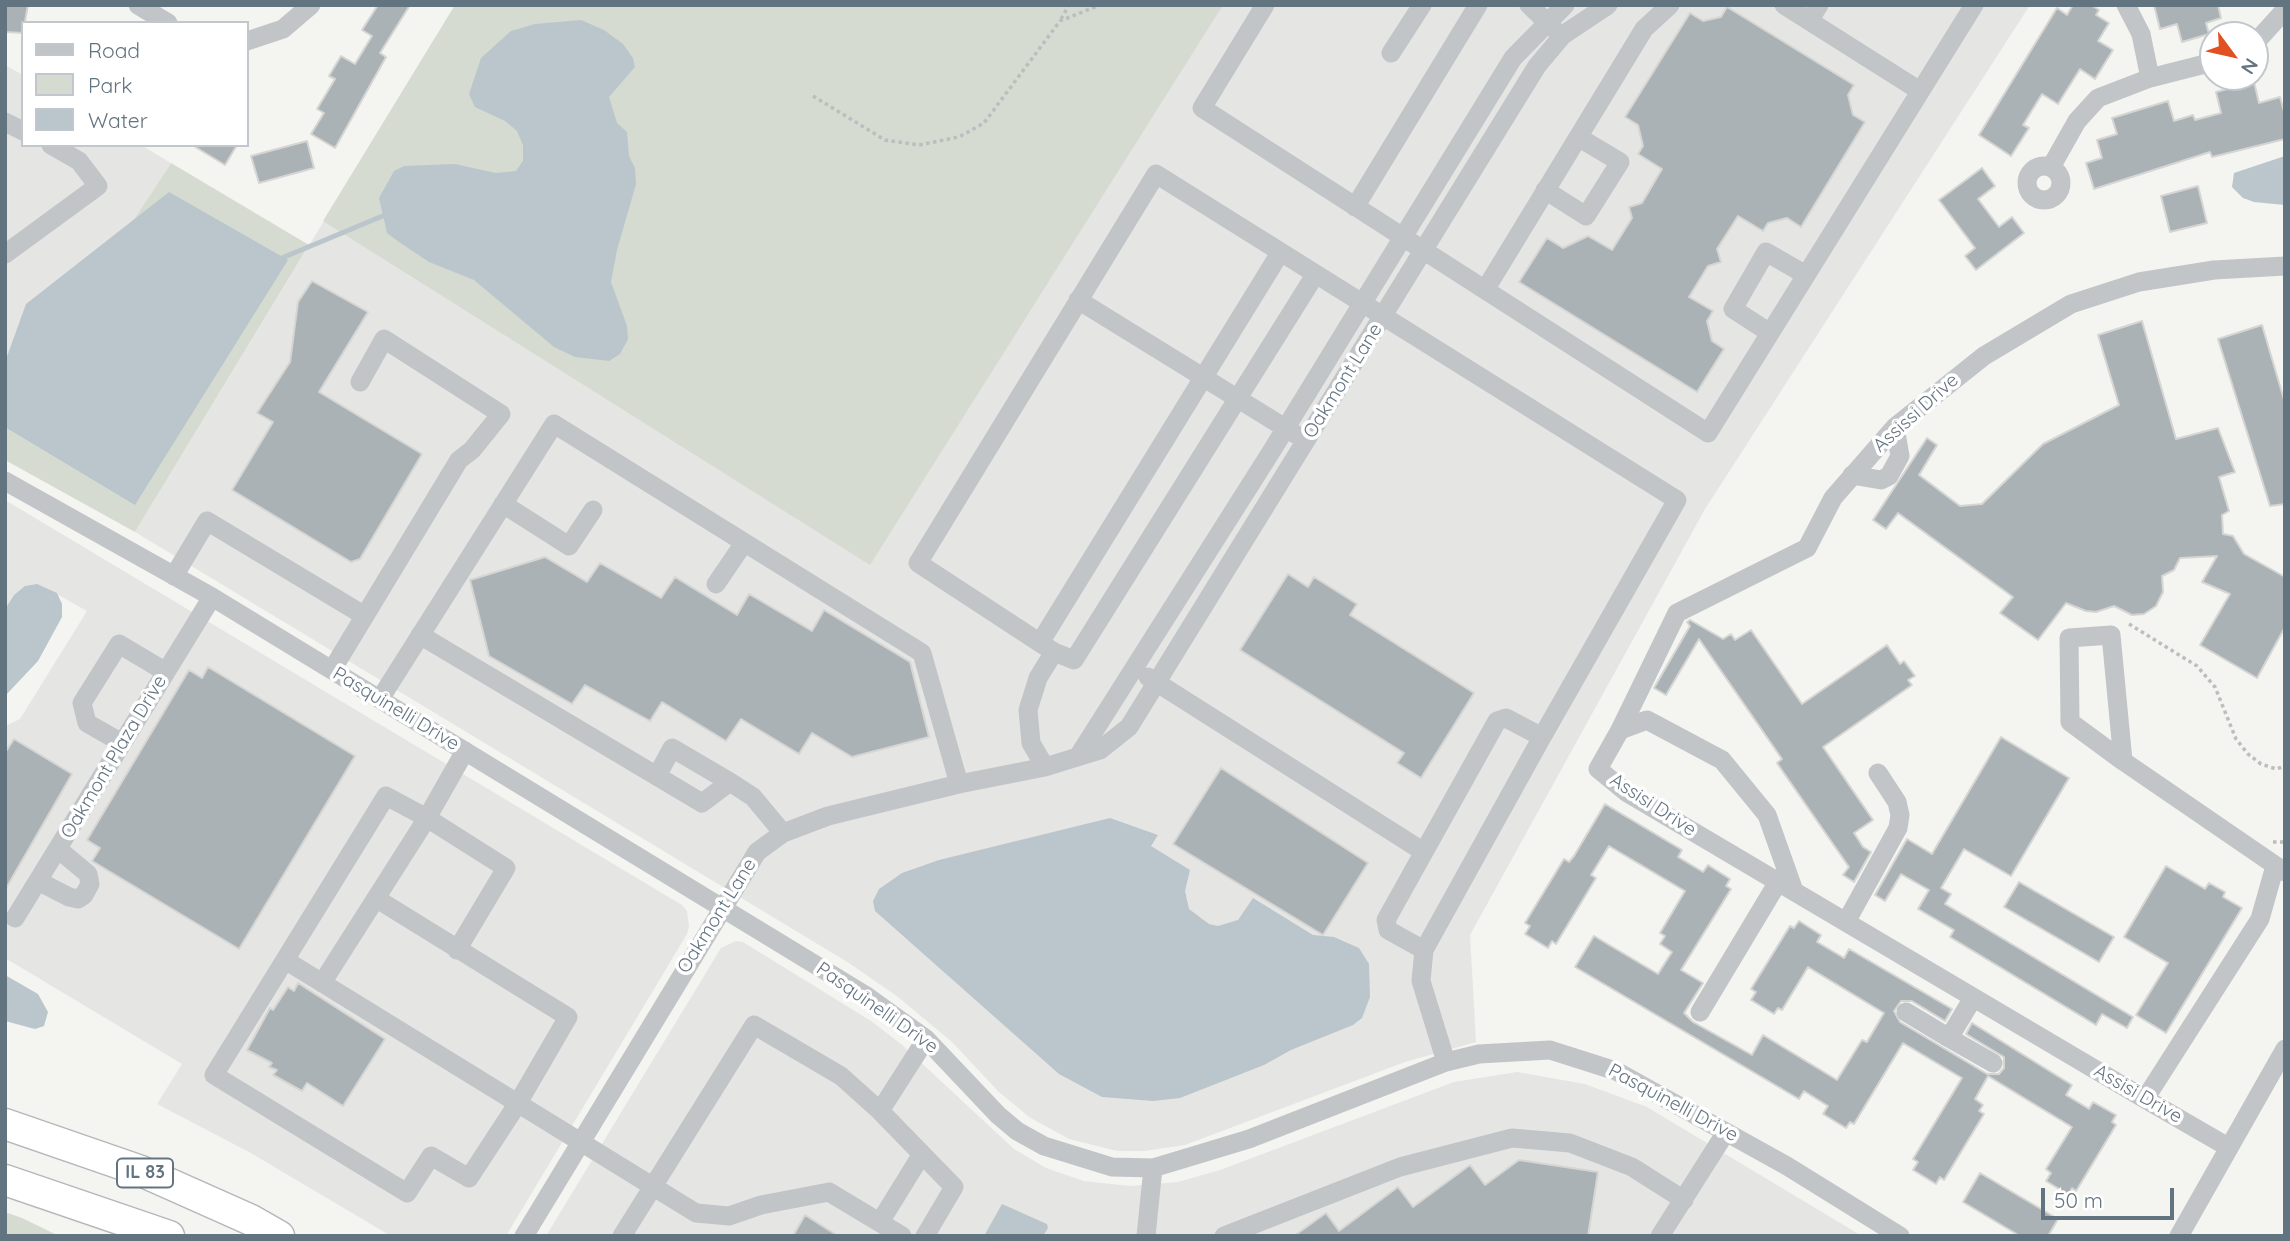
<!DOCTYPE html>
<style>
body{margin:0}
#map{position:relative;width:2290px;height:1241px;overflow:hidden;background:#f4f4f0;font-family:Quicksand,sans-serif}
canvas{display:block}
.frame{position:absolute;inset:0;border:7px solid #637481;pointer-events:none}
.legend{position:absolute;left:21px;top:21px;width:228px;height:126px;box-sizing:border-box;background:#fff;border:2px solid #c1c7cd;margin:0;padding:9px 12px;list-style:none;font-size:21px;color:#637481}
.legend li{display:flex;align-items:center;gap:14px;height:35px}
.legend b{width:35px;border:2px solid #c1c7cd}
.north{position:absolute;left:2199px;top:21px;width:70px;height:70px;box-sizing:border-box;background:#fff;border:2px solid #c1c7cd;border-radius:50%;rotate:123deg;font-size:19px;font-weight:700;line-height:28px;text-align:center;color:#637481}
.north::after{content:'';display:block;margin:auto;width:24px;height:32px;background:#e25022;clip-path:polygon(50% 0,100% 100%,50% 72%,0 100%)}
.scale{position:absolute;left:2041px;top:1188px;width:133px;height:32px;box-sizing:border-box;border:4px solid #637481;border-top:0;padding-left:9px;font-size:21px;line-height:24px;white-space:nowrap;color:#637481;-webkit-text-stroke:5px #fff;paint-order:stroke}
</style>
<div id="map">
<canvas width="2290" height="1241"></canvas>
<div class="frame"></div>
<ul class="legend">
<li><b style="height:9px;background:#c1c5c8"></b>Road</li>
<li><b style="height:19px;background:#d5dbd1"></b>Park</li>
<li><b style="height:19px;background:#bac6cb"></b>Water</li>
</ul>
<div class="north">N</div>
<div class="scale">50 m</div>
</div>
<script>
const ctx = document.querySelector('canvas').getContext('2d');
ctx.lineJoin = 'round';
function paint(path, color) {
  ctx.fillStyle = color;
  ctx.fill(path, 'evenodd');
}
function shape(rows) {
  const path = new Path2D();
  for (const r of rows) {
    if (r.length === 3) {
      path.moveTo(r[0] + r[2], r[1]);
      path.arc(r[0], r[1], r[2], 0, 2 * Math.PI);
      continue;
    }
    path.moveTo(r[0], r[1]);
    for (let i = 2; i < r.length; i += 2) path.lineTo(r[i], r[i + 1]);
  }
  return path;
}
function stroke(path, color, width, dash) {
  ctx.strokeStyle = color;
  ctx.lineWidth = width;
  ctx.lineCap = dash ? 'butt' : 'round';
  ctx.setLineDash(dash || []);
  ctx.stroke(path);
}
function drawText(font, color, halo, rows, align = 'center') {
  ctx.font = font + ' Quicksand,sans-serif';
  ctx.lineWidth = 7;
  ctx.setLineDash([]);
  ctx.textBaseline = 'middle';
  ctx.strokeStyle = halo;
  ctx.fillStyle = color;
  for (const [text, x, y, turn = 0] of rows) {
    ctx.save();
    ctx.translate(x, y);
    ctx.rotate((+turn || 0) * Math.PI / 180);
    ctx.textAlign = isNaN(turn) ? turn : align;
    if (halo) ctx.strokeText(text, 0, 0);
    ctx.fillText(text, 0, 0);
    ctx.restore();
  }
}
paint(shape([
 [455,5,2030,5,1705,509,1470,935,1476,1042,1405,1062,1185,1145,1144,1151,1117,1151,1069,1139,1029,1117,999,1092,952,1042,898,997,849,963,135,532],
 [5,65,23,75,23,145,141,145,171,163,5,416],
 [5,500,682,905,687,911,689,926,687,934,506,1236,391,1236,249,1152,157,1104,182,1064,5,958,5,726,20,719,87,611,48,589,14,595,5,609],
 [736,941,743,942,871,1021,901,1044,1014,1149,1046,1168,1084,1181,1130,1186,1178,1182,1220,1170,1454,1082,1517,1072,1585,1084,1647,1107,1862,1236,546,1236,721,948]
]), '#e5e6e4');
paint(shape([
 [455,5,1223,5,870,565,323,221],
 [171,163,309,245,135,532,5,460,5,416],
 [5,1212,22,1218,59,1236,5,1236]
]), '#d5dbd1');
paint(shape([
 [581,20,604,30,623,44,633,58,635,67,609,97,617,123,627,132,629,156,635,168,636,184,617,250,611,282,627,326,628,339,620,354,609,361,575,357,554,347,474,280,429,262,399,242,387,233,379,198,394,171,404,166,455,164,496,173,516,171,523,161,523,145,517,131,505,121,475,107,469,94,481,58,511,31,535,24],
 [2285,156,2285,205,2254,202,2243,198,2232,187,2234,173],
 [169,192,288,260,135,505,5,427,5,362,26,304],
 [37,584,57,593,62,604,62,617,38,661,5,696,5,609,14,595,25,586],
 [1110,818,1158,835,1151,846,1190,870,1185,891,1189,909,1209,924,1218,926,1238,920,1253,898,1313,935,1334,937,1359,948,1369,964,1370,997,1362,1018,1353,1025,1291,1050,1264,1065,1180,1098,1153,1101,1102,1097,1059,1074,875,911,873,901,879,889,902,873,939,860],
 [5,975,38,994,48,1012,44,1026,35,1029,5,1021],
 [1002,1204,1047,1224,1048,1228,1043,1236,984,1236]
]), '#bac6cb');
stroke(shape([
 [277,260,385,215]
]), '#bac6cb', 5);
const building = shape([
 [5,5,28,5,23,33,5,32,5,5],
 [378,5,410,5,380,53,386,57,335,148,311,134,324,113,317,109,335,79,329,76,341,56,355,64,372,36,362,30,378,5],
 [2073,5,2091,5,2099,10,2096,15,2109,23,2098,41,2113,50,2095,79,2080,69,2058,104,2042,94,2023,125,2029,128,2011,156,1979,135,2057,8,2067,15,2073,5],
 [2154,5,2218,5,2221,18,2206,23,2209,34,2182,42,2177,24,2160,29,2154,5],
 [1727,7,1854,85,1848,95,1853,115,1865,122,1801,227,1787,218,1768,223,1763,231,1738,216,1717,249,1721,262,1708,266,1689,297,1713,311,1707,321,1712,341,1724,349,1697,392,1519,282,1547,238,1563,248,1588,236,1612,250,1632,218,1629,207,1642,203,1662,169,1638,154,1643,146,1638,125,1625,117,1690,13,1703,21,1721,17,1727,7],
 [2254,82,2259,103,2280,97,2285,115,2285,139,2212,157,2210,152,2094,189,2086,163,2102,158,2097,140,2117,134,2112,118,2168,101,2174,121,2193,115,2195,120,2221,113,2216,92,2254,82],
 [307,141,314,168,259,183,251,156,307,141],
 [192,145,237,145,225,165,192,145],
 [1982,168,1995,186,1978,199,1999,227,2012,217,2024,233,1976,270,1965,256,1975,248,1939,200,1982,168],
 [2198,186,2207,223,2170,232,2161,196,2198,186],
 [312,281,368,312,319,392,422,454,360,559,351,562,232,490,273,422,257,413,290,362,298,302,312,281],
 [2142,321,2176,439,2218,428,2235,472,2219,477,2229,511,2222,515,2223,534,2233,536,2244,554,2285,577,2285,627,2257,678,2200,645,2230,594,2202,582,2217,556,2180,558,2174,570,2162,576,2163,592,2156,606,2144,614,2132,615,2114,606,2096,612,2086,611,2066,603,2038,640,2000,613,2013,597,1898,513,1886,529,1873,520,1927,438,1937,445,1919,475,1960,506,1982,504,2043,444,2119,405,2098,335,2142,321],
 [2262,325,2285,403,2285,504,2270,506,2218,339,2262,325],
 [545,557,587,582,600,563,661,598,675,577,737,615,749,594,812,631,824,610,910,662,929,737,852,757,812,733,799,754,741,719,726,741,662,702,650,721,585,685,572,704,489,656,470,580,545,557],
 [1288,574,1308,587,1314,577,1357,604,1350,615,1474,693,1421,778,1397,763,1404,753,1240,650,1288,574],
 [1690,620,1723,639,1731,634,1735,640,1751,630,1802,704,1887,645,1900,664,1904,661,1915,676,1908,680,1912,685,1823,747,1873,820,1854,833,1863,847,1871,852,1854,882,1843,875,1849,867,1777,763,1782,759,1699,639,1666,695,1654,688,1690,626,1687,622,1690,620],
 [208,667,355,756,239,949,92,861,100,848,87,840,189,670,202,678,208,667],
 [2001,737,2069,778,2011,876,1964,849,1941,888,1951,894,1945,904,2133,1017,2127,1028,2102,1014,2096,1025,1950,937,1954,930,1918,909,1929,890,1901,874,1885,901,1875,895,1907,839,1932,854,2001,737],
 [14,739,72,774,5,890,5,753,14,739],
 [1221,768,1368,863,1323,935,1173,844,1221,768],
 [1605,804,1682,850,1678,857,1703,872,1708,865,1730,879,1726,886,1731,889,1681,970,1703,983,1684,1013,1693,1022,1752,1055,1763,1035,1837,1080,1862,1040,1867,1042,1884,1013,1808,967,1782,1010,1778,1008,1774,1014,1751,1000,1756,992,1751,989,1790,926,1794,928,1799,921,1821,935,1817,942,1844,958,1849,949,1952,1009,1945,1021,1912,1001,1901,1001,1894,1011,1900,1022,1987,1074,1999,1074,2004,1068,2004,1057,1966,1034,1972,1023,2072,1085,2066,1095,2089,1109,2093,1102,2116,1115,2112,1122,2116,1125,2076,1191,2072,1188,2069,1195,2046,1181,2051,1173,2046,1169,2072,1127,1988,1076,1975,1099,1983,1105,1979,1111,1984,1114,1944,1180,1940,1177,1936,1184,1913,1170,1918,1162,1913,1159,1962,1078,1903,1043,1854,1124,1850,1122,1846,1128,1823,1114,1828,1106,1804,1091,1799,1099,1575,967,1594,936,1658,974,1672,952,1660,944,1665,936,1660,933,1685,891,1609,846,1591,875,1596,878,1556,944,1552,941,1548,948,1525,934,1530,926,1525,923,1564,859,1569,862,1574,856,1605,804],
 [2166,866,2205,889,2209,883,2225,892,2223,897,2242,908,2166,1033,2136,1015,2168,963,2124,937,2166,866],
 [2019,882,2114,937,2099,962,2004,907,2019,882],
 [298,983,385,1039,343,1106,307,1083,302,1091,273,1075,277,1070,269,1067,272,1063,247,1050,270,1008,273,1010,288,987,294,991,298,983],
 [1519,1160,1598,1172,1588,1236,1294,1236,1326,1213,1339,1231,1398,1187,1413,1207,1470,1165,1485,1185,1519,1160],
 [1980,1173,2058,1219,2048,1236,2020,1236,1963,1202,1980,1173],
 [805,1215,838,1236,793,1236,805,1215]
]);
paint(building, '#aab2b6');
stroke(building, '#d5d5d3', 2);
const highway = shape([
 [5,1124,141,1171,251,1220,279,1236],
 [5,1180,169,1236]
]);
stroke(highway, '#b4b7ba', 33);
stroke(shape([
 [1061,19,1069,5],
 [813,96,885,140,919,145,959,137,984,123,1060,21,1100,5],
 [2129,624,2197,666,2215,687,2236,739,2248,754,2261,764,2276,769,2285,766],
 [2273,842,2285,842]
]), '#bbbdbf', 3.5, [3.5, 3.5]);
stroke(shape([
 [138,5,168,23],
 [1265,5,1202,108,1708,433,1974,5],
 [1529,5,1553,28],
 [1784,5,1920,91],
 [2126,5,2141,34,2150,78],
 [1809,21,1819,5],
 [247,41,283,29,311,5],
 [2255,43,2285,10],
 [1391,53,1422,5],
 [5,122,23,131],
 [2044,183,17],
 [2051,167,2077,121,2098,98,2150,78,2213,62],
 [1545,190,1586,216,1620,162,1578,137],
 [1355,207,1478,5],
 [5,254,98,186,79,161,51,145],
 [1315,275,1074,660,1054,652,918,563,1156,174,1677,500,1542,737,1506,718,1497,721,1386,920,1388,930,1424,950,1421,981,1446,1062],
 [1485,290,1644,29,1670,5],
 [1078,300,1295,434],
 [1770,333,1733,309,1766,252,1806,275],
 [1852,475,1881,480,1889,476,1900,456,1895,427],
 [5,481,212,597,865,995,926,1039,998,1115,1017,1131,1044,1146,1112,1167,1153,1168,1249,1139,1446,1062,1479,1054,1550,1050,1616,1071,1787,1166,1900,1236],
 [503,504,569,546,593,510],
 [174,576,207,521,365,616],
 [716,584,744,543],
 [420,635,702,803,730,782,753,797,783,833],
 [1041,641,1280,253],
 [332,670,459,460,472,450,501,414,384,339,360,382],
 [1148,677,1424,852],
 [380,699,554,424,922,653,959,784],
 [1620,730,1677,613,1807,548,1833,498,1895,427,1984,356,2071,304,2139,282,2214,270,2285,266],
 [122,743,87,723,82,703,119,644,166,672],
 [1079,755,1271,452,1513,58,1565,5],
 [2123,761,2111,635,2069,638,2070,722,2123,761,2285,872],
 [1045,767,1031,743,1028,710,1038,678,1054,652],
 [657,776,672,748,730,782],
 [38,881,69,897,78,899,84,895,90,884,88,874,58,849],
 [1794,891,1767,815,1722,760,1647,720,1620,730,1598,769,1626,792,2145,1099,2228,1147],
 [377,899,568,1017,518,1103,469,1178,431,1156,407,1193,214,1075,386,796,427,818,465,751],
 [15,918,212,597],
 [1846,922,1898,828,1900,815,1897,802,1878,773],
 [1424,950,1542,737],
 [285,960,696,1213,729,1216,761,1205,829,1192,902,1236],
 [322,983,427,818,506,868,457,950],
 [1700,1012,1778,882],
 [1906,1012,1949,1038,1973,998],
 [1949,1038,1993,1063],
 [2145,1099,2260,919,2275,866],
 [880,1111,926,1039],
 [880,1222,922,1154],
 [524,1236,757,852,783,833,828,816,959,784,1045,767,1100,750,1129,727,1537,66,1563,35,1608,5],
 [622,1236,754,1025,841,1076,880,1111,954,1187,925,1236],
 [1146,1236,1153,1168],
 [1224,1236,1400,1167,1512,1138,1570,1143,1632,1167,1684,1200],
 [1660,1236,1726,1132],
 [2179,1236,2285,1049]
]), '#c1c5c8', 19);
stroke(highway, '#fff', 30);
for (const [x, y, w] of [
 [145,1173,56]
]) {
  const box = new Path2D();
  box.roundRect(x - w / 2, y - 14.5, w, 29, 5);
  ctx.fillStyle = '#fff';
  ctx.fill(box);
  stroke(box, '#637481', 2);
}
drawText('bold 18px', '#637481', null, [
 ["IL 83",145,1173]
]);
drawText('19px', '#637481', '#fff', [
 ["Oakmont Lane",1343,381,-58],
 ["Assissi Drive",1916,413,-42],
 ["Pasquinelli Drive",396,709,31],
 ["Oakmont Plaza Drive",114,757,-59],
 ["Assisi Drive",1653,805,33],
 ["Oakmont Lane",717,916,-58],
 ["Pasquinelli Drive",877,1008,35],
 ["Assisi Drive",2138,1094,30],
 ["Pasquinelli Drive",1673,1103,28]
]);
</script>
